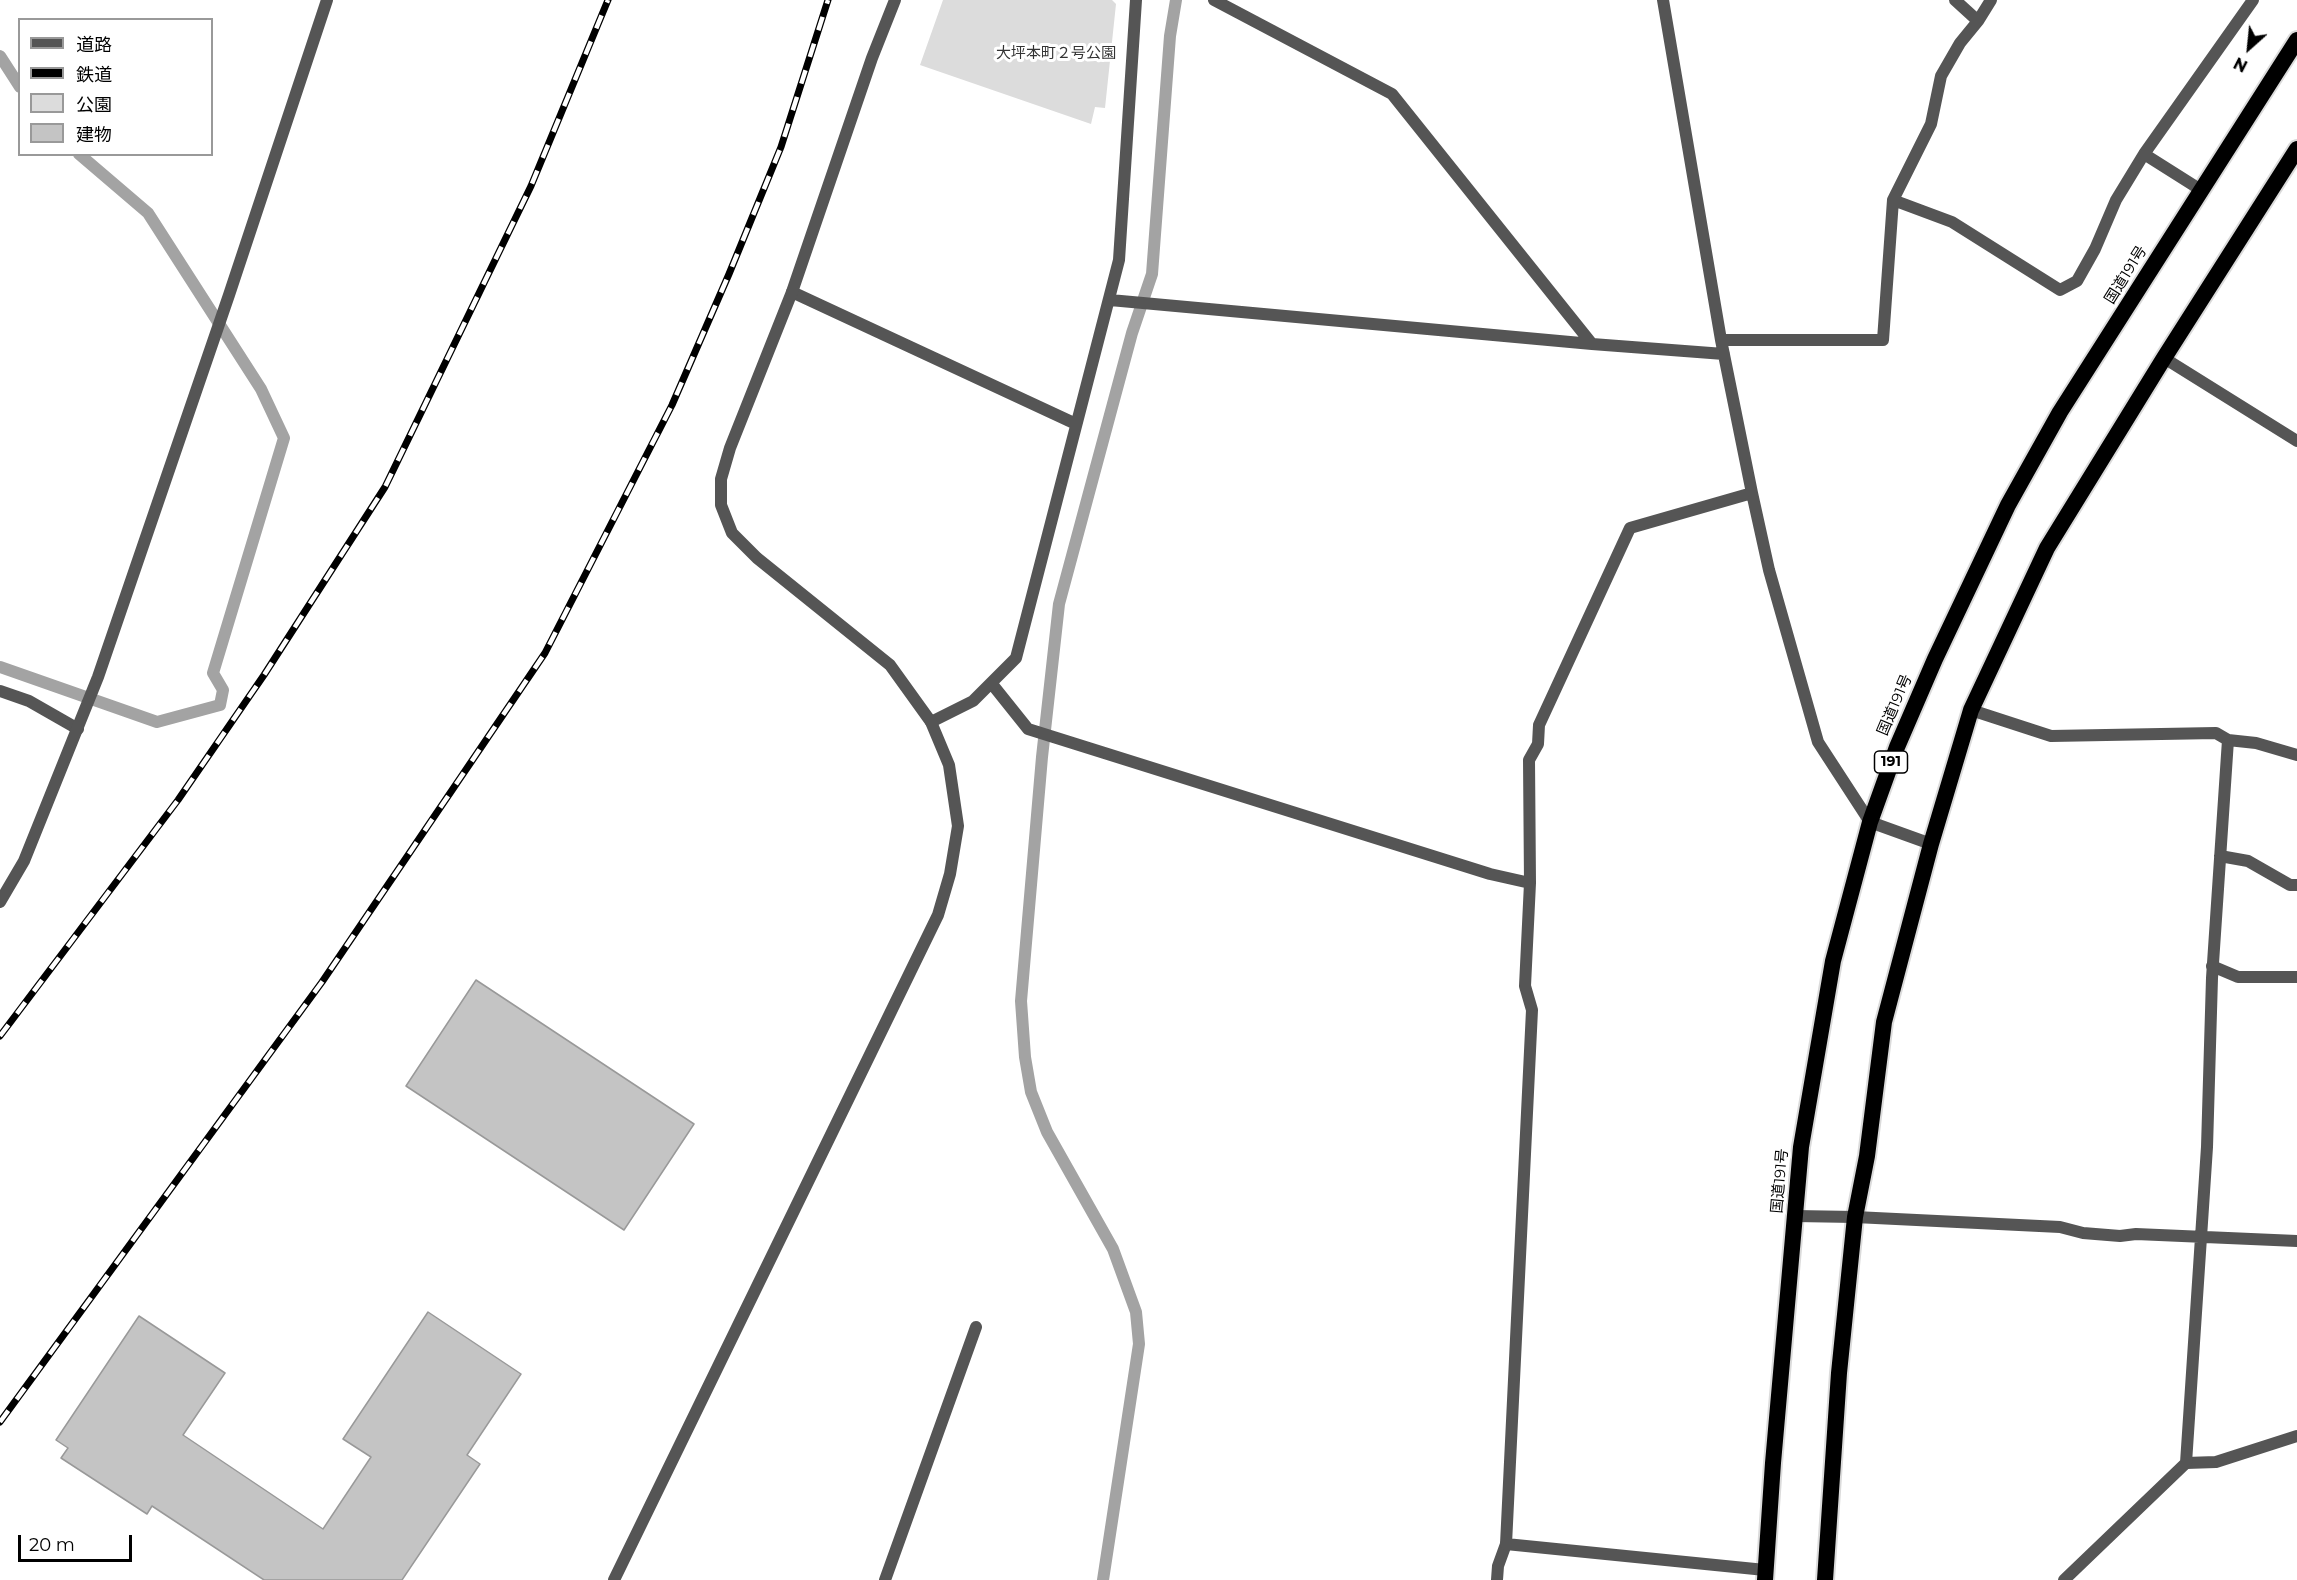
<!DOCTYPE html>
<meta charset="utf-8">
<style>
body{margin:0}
#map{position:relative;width:2297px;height:1580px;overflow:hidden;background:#fff;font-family:Montserrat,"Noto Sans JP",sans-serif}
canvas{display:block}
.legend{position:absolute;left:18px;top:18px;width:195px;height:138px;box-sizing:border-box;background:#fff;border:2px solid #999;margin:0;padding:8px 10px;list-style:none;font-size:18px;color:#000}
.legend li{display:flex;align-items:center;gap:12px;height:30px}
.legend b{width:30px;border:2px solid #999}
.north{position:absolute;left:2219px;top:18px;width:60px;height:60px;-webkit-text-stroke:4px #fff;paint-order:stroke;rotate:207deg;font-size:16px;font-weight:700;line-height:24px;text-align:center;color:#000}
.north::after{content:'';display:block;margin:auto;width:21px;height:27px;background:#000;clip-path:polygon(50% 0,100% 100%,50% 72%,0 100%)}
.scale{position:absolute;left:18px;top:1535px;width:114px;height:27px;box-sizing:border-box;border:3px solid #000;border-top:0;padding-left:8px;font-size:18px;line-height:21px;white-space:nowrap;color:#000;-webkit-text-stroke:4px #fff;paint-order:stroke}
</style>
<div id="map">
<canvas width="2297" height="1580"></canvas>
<ul class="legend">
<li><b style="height:8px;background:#555"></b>道路</li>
<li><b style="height:8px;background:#000"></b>鉄道</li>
<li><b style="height:16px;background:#dcdcdc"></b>公園</li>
<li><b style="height:16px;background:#c4c4c4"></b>建物</li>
</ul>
<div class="north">N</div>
<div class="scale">20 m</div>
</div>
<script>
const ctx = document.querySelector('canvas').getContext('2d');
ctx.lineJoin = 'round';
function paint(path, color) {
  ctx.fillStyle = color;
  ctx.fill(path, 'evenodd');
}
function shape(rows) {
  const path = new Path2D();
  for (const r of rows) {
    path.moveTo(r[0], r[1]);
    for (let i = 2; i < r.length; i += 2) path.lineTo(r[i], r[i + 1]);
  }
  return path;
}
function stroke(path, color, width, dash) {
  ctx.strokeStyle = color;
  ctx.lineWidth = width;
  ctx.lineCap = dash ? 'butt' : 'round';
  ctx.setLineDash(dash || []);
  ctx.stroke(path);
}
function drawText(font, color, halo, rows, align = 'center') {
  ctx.font = font + ' Montserrat,"Noto Sans JP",sans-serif';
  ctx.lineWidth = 6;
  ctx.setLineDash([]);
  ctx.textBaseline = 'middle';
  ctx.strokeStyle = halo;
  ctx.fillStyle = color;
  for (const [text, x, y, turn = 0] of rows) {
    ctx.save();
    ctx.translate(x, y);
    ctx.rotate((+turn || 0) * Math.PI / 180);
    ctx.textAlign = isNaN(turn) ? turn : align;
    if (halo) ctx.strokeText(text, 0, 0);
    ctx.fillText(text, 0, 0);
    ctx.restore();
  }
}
paint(shape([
 [943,0,1112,0,1116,4,1105,108,1095,107,1091,124,920,65]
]), '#dcdcdc');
stroke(shape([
 [0,56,20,87],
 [0,667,157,722,220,705,223,690,213,673,284,438,261,389,148,213,79,154],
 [1103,1580,1139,1344,1136,1312,1113,1249,1047,1132,1031,1092,1025,1057,1021,1001,1042,757,1059,604,1132,333,1152,274,1170,36,1176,0]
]), '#a3a3a3', 12);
const building = shape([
 [476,980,694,1124,624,1230,406,1086,476,980],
 [428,1312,521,1374,467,1455,480,1464,402,1580,264,1580,152,1506,147,1514,61,1458,68,1448,56,1440,139,1316,225,1373,183,1435,323,1529,371,1457,343,1439,428,1312]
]);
paint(building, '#c4c4c4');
stroke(building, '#999', 1.5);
const trunk = shape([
 [1765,1580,1773,1463,1801,1147,1833,961,1870,822,1897,747,1935,659,2008,505,2060,412,2297,40],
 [1825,1580,1839,1373,1855,1217,1867,1156,1884,1022,1931,844,1971,710,2047,548,2164,358,2297,149]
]);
stroke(trunk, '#dbdbdb', 20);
stroke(shape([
 [2212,966,2238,977,2297,977],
 [2186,1463,2216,1462,2297,1436],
 [1497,1580,1498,1566,1506,1544]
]), '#555', 12);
stroke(shape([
 [1214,0,1392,94,1592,344],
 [1663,0,1721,340,1752,493,1769,570,1818,742,1870,822,1931,844],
 [1955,0,1978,21],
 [2144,154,2253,0],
 [1893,200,1952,222,2060,290,2077,281,2095,249,2116,200,2144,154,2201,190],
 [792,292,1076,424],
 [1110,300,1592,344,1724,354],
 [1721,340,1883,340,1893,200,1931,124,1941,76,1960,43,1978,21,1991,0],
 [2164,358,2297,441],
 [1752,493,1630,528,1539,725,1538,744,1529,760,1530,883,1525,986,1532,1010,1506,1544,1765,1570],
 [992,684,1028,729,1490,874,1530,883],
 [0,691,29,701,78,729],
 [1971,710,2051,736,2216,733,2228,740,2256,743,2297,755],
 [931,722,973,701,1016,658,1119,260,1136,0],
 [2220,856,2248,861,2290,885,2297,885],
 [1795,1216,1855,1217,2060,1227,2083,1233,2120,1236,2136,1234,2297,1241],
 [885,1580,976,1327],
 [2064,1580,2186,1463,2207,1147,2212,978,2228,740]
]), '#555', 12);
stroke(shape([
 [0,902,24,861,98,677,229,295,327,0],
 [614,1580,938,915,950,874,958,826,949,765,931,722,890,665,757,558,732,533,721,505,721,479,730,448,792,292,872,58,895,0]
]), '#555', 12);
stroke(trunk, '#000', 16);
const rail = shape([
 [0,1036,178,800,264,675,385,487,531,186,608,0],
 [0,1422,322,982,545,653,672,405,729,274,781,147,828,0]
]);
stroke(rail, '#000', 7);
stroke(rail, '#fff', 4.5, [14]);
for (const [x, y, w] of [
 [1891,762,33]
]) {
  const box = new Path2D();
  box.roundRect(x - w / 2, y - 11, w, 22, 4.5);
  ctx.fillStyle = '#fff';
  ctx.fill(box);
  stroke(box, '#000', 1.5);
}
drawText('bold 14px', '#000', null, [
 ["191",1891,762]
]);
drawText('15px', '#333', '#fff', [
 ["大坪本町２号公園",1056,54]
]);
drawText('15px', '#000', '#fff', [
 ["国道191号",2126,275,-58],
 ["国道191号",1895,705,-67],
 ["国道191号",1780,1181,-85]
]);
</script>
